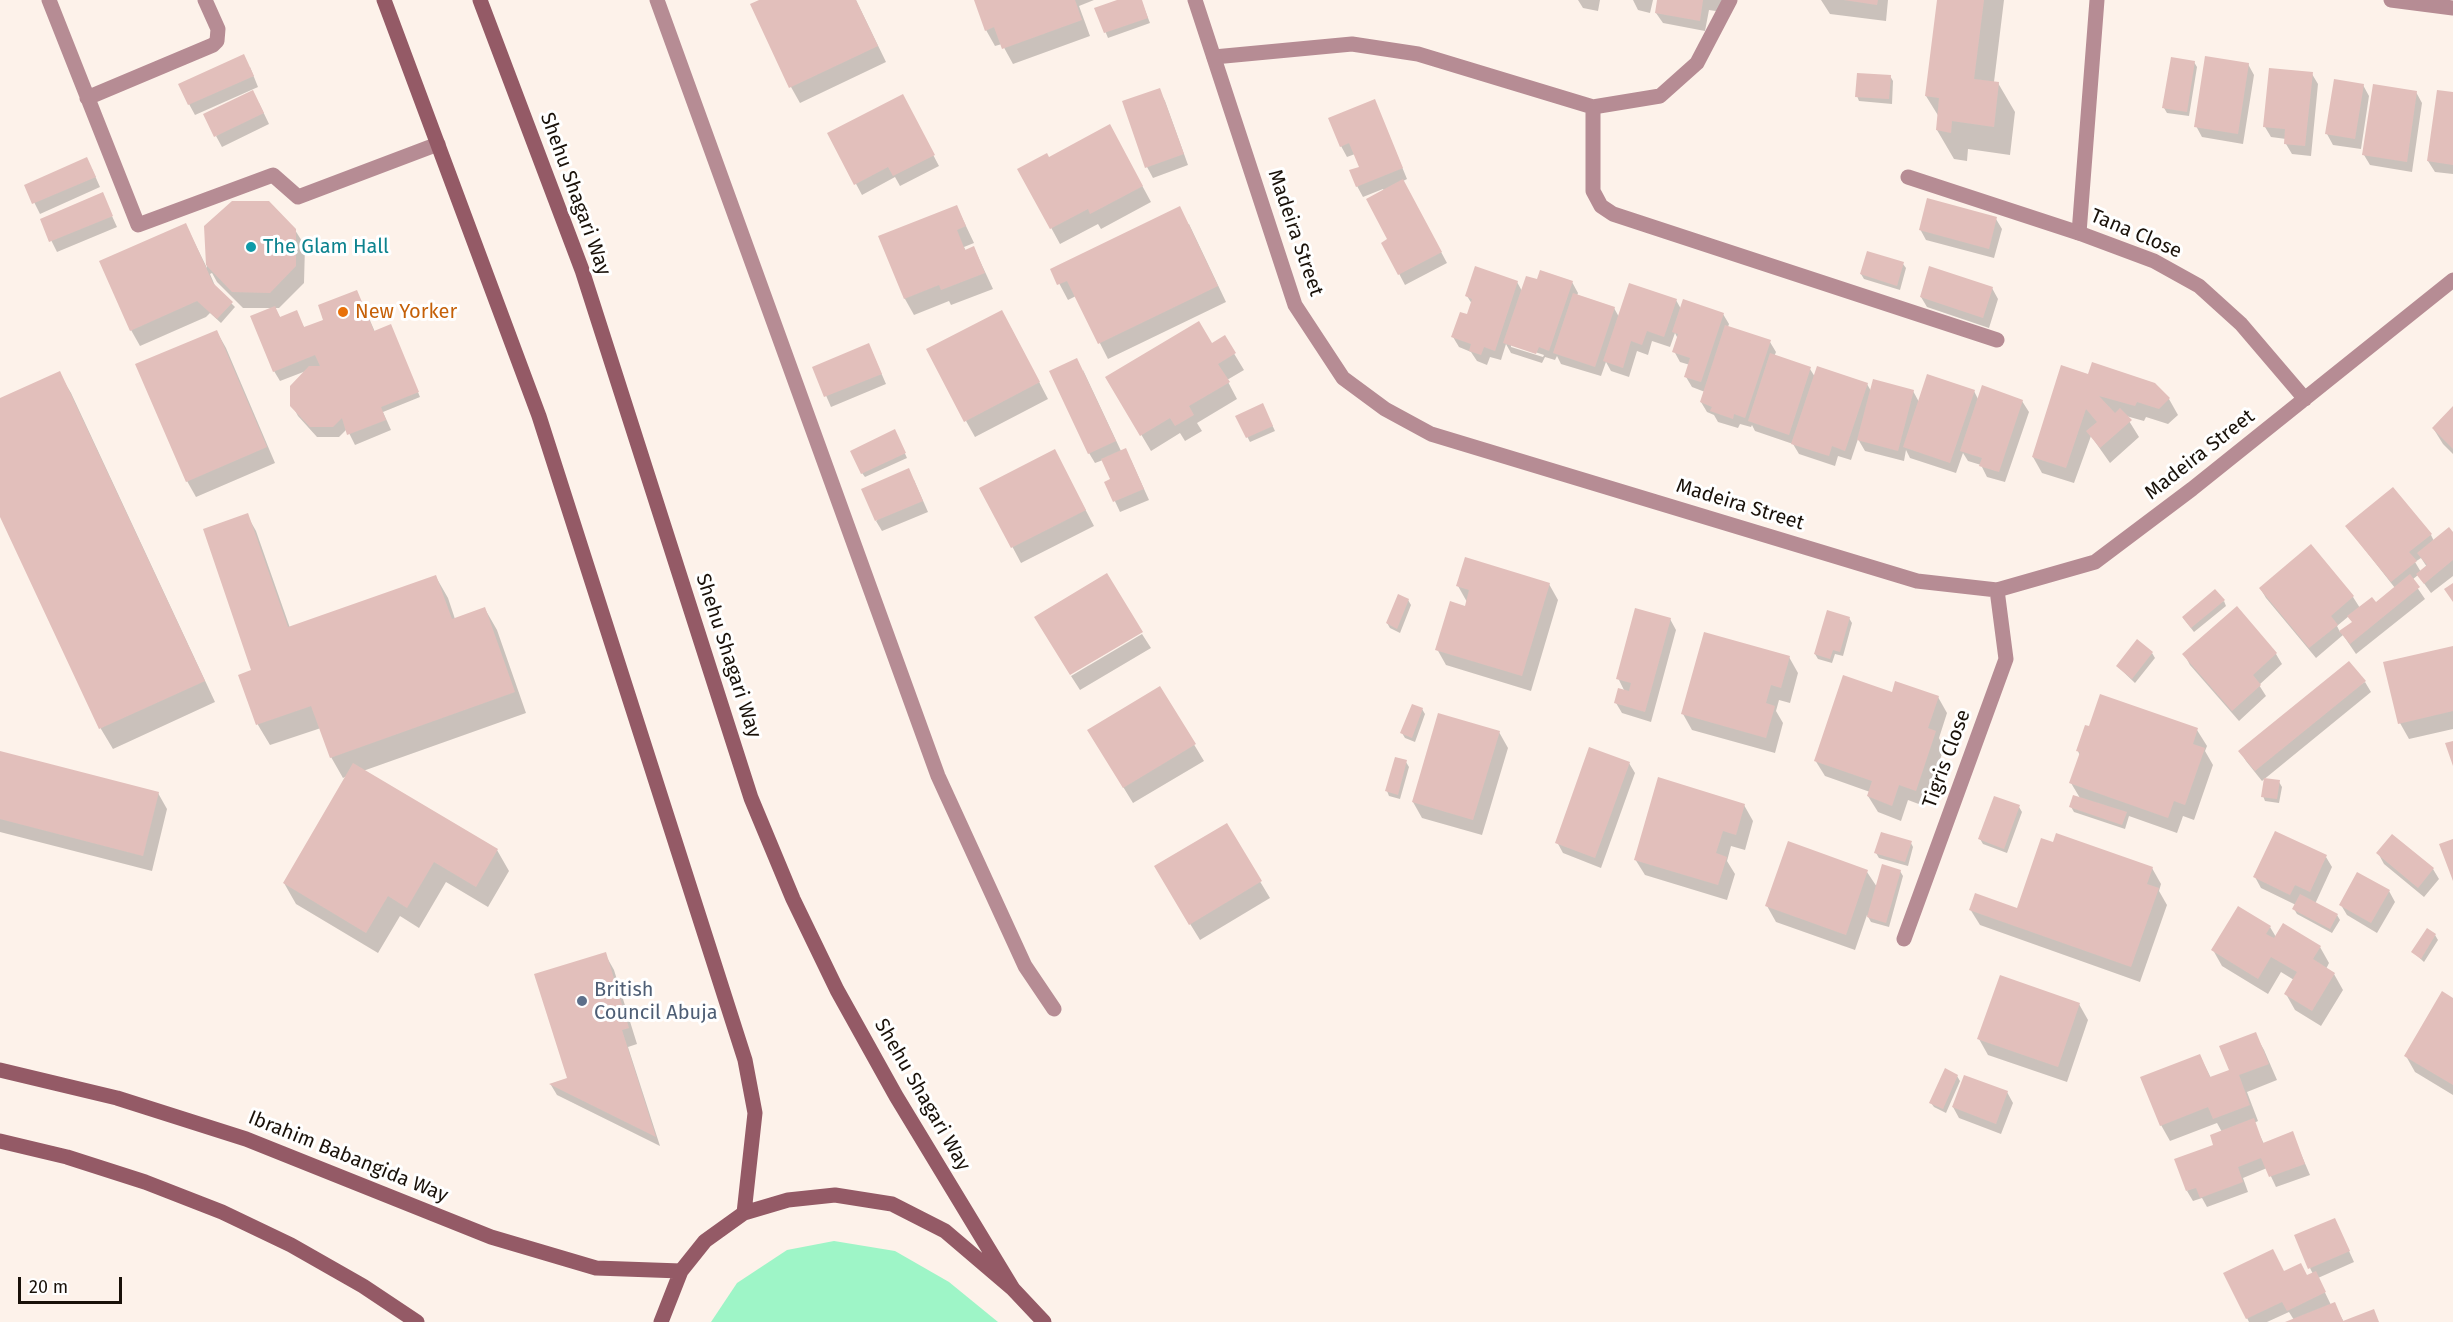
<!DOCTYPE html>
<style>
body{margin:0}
#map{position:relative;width:2453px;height:1322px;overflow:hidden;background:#fdf2ea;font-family:"Fira Sans",sans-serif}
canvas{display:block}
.scale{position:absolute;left:18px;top:1277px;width:104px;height:27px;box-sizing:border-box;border:3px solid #191109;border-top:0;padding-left:8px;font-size:18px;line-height:21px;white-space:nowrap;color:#191109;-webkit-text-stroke:4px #fff;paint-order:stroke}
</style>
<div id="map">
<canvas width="2453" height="1322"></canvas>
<div class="scale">20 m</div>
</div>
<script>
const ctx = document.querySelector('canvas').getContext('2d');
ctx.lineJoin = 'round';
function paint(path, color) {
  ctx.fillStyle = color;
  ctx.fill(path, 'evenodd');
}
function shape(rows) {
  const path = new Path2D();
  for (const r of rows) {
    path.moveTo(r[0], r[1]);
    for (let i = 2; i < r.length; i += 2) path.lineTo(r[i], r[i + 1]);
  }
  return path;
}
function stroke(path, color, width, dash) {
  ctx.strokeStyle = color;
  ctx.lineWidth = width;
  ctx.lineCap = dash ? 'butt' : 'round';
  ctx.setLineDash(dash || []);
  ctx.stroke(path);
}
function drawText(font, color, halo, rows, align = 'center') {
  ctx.font = font + ' "Fira Sans",sans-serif';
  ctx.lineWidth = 6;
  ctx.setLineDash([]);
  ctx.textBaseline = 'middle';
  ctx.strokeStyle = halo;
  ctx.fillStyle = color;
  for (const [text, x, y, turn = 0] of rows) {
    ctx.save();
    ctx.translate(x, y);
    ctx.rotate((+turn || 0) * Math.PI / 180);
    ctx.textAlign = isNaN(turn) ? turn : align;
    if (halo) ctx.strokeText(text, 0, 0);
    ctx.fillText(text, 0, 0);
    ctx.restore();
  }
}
paint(shape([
 [834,1241,895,1251,949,1282,998,1322,711,1322,737,1283,787,1250]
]), '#9ef5c7');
paint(shape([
 [762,0,856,0,886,62,800,103,791,87],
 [975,0,1094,0,1079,6,1090,36,1013,64,1002,44,995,46,986,30],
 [1121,0,1141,0,1150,23,1108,38,1096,9],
 [1578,0,1600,0,1598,11,1583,8],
 [1633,0,1653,0,1650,13,1638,10],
 [1659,0,1724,0,1722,12,1709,10,1705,31,1663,23,1656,13],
 [1821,0,1888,0,1886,21,1830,14],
 [1938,0,2004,0,1994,82,1998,83,2015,112,2010,155,1968,149,1967,161,1954,159,1937,130,1939,117,1926,96],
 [2194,62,2197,67,2189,116,2167,113,2164,108],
 [2248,64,2254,75,2243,144,2202,137,2196,126],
 [250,67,258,87,195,115,189,104],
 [2312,74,2318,84,2311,156,2292,154,2286,144,2286,139,2271,137,2265,127],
 [1890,76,1893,81,1892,104,1859,101,1857,96],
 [2363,85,2369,96,2361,149,2333,145,2327,134],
 [1159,90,1165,101,1188,165,1153,178,1147,167,1124,102],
 [2416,92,2422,103,2412,172,2370,165,2364,155],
 [2453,94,2453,174,2435,172,2428,161],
 [1375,101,1407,179,1403,181,1447,263,1405,285,1383,243,1389,240,1384,191,1383,189,1363,197,1357,186,1361,168,1355,154,1347,157,1341,146],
 [259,103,269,124,222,147,216,136],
 [908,107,939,166,900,186,895,177,862,195,829,134],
 [1118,141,1151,202,1101,229,1098,224,1060,244,1019,169],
 [92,169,100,187,40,214,26,186],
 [102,194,117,227,57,252,41,220],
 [957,207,974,243,964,247,966,251,974,248,993,289,951,305,949,301,914,315,905,299,880,237],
 [1996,219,2002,229,1994,258,1926,240,1920,229],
 [1189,224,1226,302,1108,359,1076,296,1068,300,1052,270],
 [186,225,207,268,206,227,295,230,305,246,304,283,279,308,275,308,281,319,296,312,305,329,362,302,375,332,393,331,420,397,383,412,391,430,355,445,347,429,339,437,317,437,298,416,292,405,306,371,280,381,274,371,273,308,243,308,217,282,212,273,210,274,216,288,235,307,221,323,210,313,206,317,140,346,131,330],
 [1903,264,1906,268,1900,290,1864,279,1861,274],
 [1538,281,1572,282,1578,293,1577,296,1614,308,1619,317,1676,300,1681,309,1723,314,1729,324,1728,327,1770,342,1776,352,1774,357,1810,369,1815,377,1867,384,1871,391,1913,391,1919,402,1974,391,1978,399,2022,401,2029,412,2005,482,1987,477,1981,465,1968,461,1963,453,1956,473,1910,458,1906,450,1904,461,1865,451,1858,439,1851,460,1838,456,1835,466,1799,454,1793,444,1755,431,1752,425,1751,427,1740,424,1738,428,1718,422,1714,415,1707,412,1701,402,1705,392,1692,387,1686,377,1690,365,1680,362,1674,351,1678,339,1675,333,1670,347,1652,341,1648,355,1637,351,1629,377,1611,371,1606,362,1601,376,1561,364,1557,356,1555,360,1545,357,1542,363,1511,353,1506,344,1501,360,1490,357,1487,365,1477,361,1471,352,1459,347,1453,337,1468,316,1472,304,1467,296,1517,282,1522,291],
 [1511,344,1544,355,1543,357,1511,347],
 [1992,288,1998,299,1989,328,1927,307,1921,297],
 [1011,328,1048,399,975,437,966,421],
 [217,332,226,348,275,463,196,497,187,481],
 [1224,337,1244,370,1227,380,1237,399,1197,423,1202,431,1185,441,1180,433,1151,451,1107,377,1211,345],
 [869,345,886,384,831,407,814,368],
 [2062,367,2169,399,2178,415,2168,424,2146,417,2144,421,2126,416,2139,437,2110,463,2091,436,2074,483,2042,473,2033,457],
 [1083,370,1121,451,1131,460,1149,500,1120,512,1106,482,1112,479,1103,460,1095,463,1089,453],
 [59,373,71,393,215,702,113,749,101,729,0,514,0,400],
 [2453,408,2453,454,2443,444,2433,428],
 [1265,410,1275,431,1250,442,1237,417],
 [897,436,907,458,865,477,862,473],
 [1063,467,1094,526,1021,563,981,488],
 [914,480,928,512,882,531,876,521],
 [247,515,256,531,290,628,436,577,448,598,455,619,485,609,497,630,526,713,363,771,497,850,509,871,488,907,446,882,419,928,400,916,378,953,296,904,284,883,347,776,343,778,331,757,321,728,270,745,258,725,240,676,253,671],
 [2347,527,2431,535,2434,541,2453,534,2453,576,2431,593,2418,575,2412,580,2425,599,2356,654,2343,635,2316,658,2266,598,2260,588,2311,546,2353,597,2360,608,2375,604,2395,588],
 [2421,558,2427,567,2421,572,2415,562],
 [2349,616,2353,623,2340,632,2337,626],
 [1549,584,1558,600,1531,691,1446,665,1437,649,1466,608,1467,602,1458,586],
 [1408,600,1411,605,1400,633,1390,628,1387,623],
 [2224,601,2226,606,2194,632,2183,618],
 [1849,618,1852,623,1843,656,1835,654,1832,663,1818,659,1815,654],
 [1670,619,1676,630,1651,722,1622,713,1616,703,1625,692,1618,678],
 [1142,634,1151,648,1080,690,1071,676],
 [2453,647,2453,729,2409,739,2400,723],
 [2152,653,2155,658,2135,683,2117,666],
 [2184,654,2276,654,2282,664,2259,685,2266,696,2239,721,2190,665],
 [1789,657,1798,673,1790,703,1779,700,1776,711,1783,723,1775,753,1692,730,1683,714],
 [2365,682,2371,692,2262,781,2246,761,2240,751],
 [1160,688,1204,761,1133,803,1098,746],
 [1893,694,1938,697,1947,713,1939,738,1944,748,1924,806,1908,800,1901,821,1878,812,1868,796,1870,792,1825,776,1815,760],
 [1422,709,1425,714,1415,742,1405,738,1402,733],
 [2197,730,2207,746,2205,751,2213,765,2194,820,2183,816,2177,833,2129,816,2125,829,2074,812,2071,807,2080,798,2071,783,2080,756,2078,751],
 [1499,732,1508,748,1482,835,1422,818,1413,802],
 [0,753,158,793,167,809,152,871,0,832],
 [1406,762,1409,767,1400,799,1389,796,1387,791],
 [1629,763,1635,773,1601,868,1563,853,1557,842],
 [2279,782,2282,787,2279,803,2265,801,2263,796],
 [1995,798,2019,807,2022,812,2007,853,1983,844,1980,839],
 [1744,805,1753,821,1745,850,1731,846,1727,861,1735,874,1727,900,1645,875,1635,859],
 [1226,825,1270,898,1200,940,1165,883],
 [1911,843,1913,847,1908,866,1879,858,1876,853],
 [2378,853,2433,869,2439,879,2424,897,2384,864],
 [2326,857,2332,867,2315,904,2337,915,2340,920,2332,933,2297,914,2294,909,2296,905,2261,888,2255,877],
 [2152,868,2161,884,2159,891,2167,905,2140,982,1980,925,1970,909,2018,910],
 [1900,871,1903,876,1889,927,1871,922,1867,915,1855,950,1776,922,1767,906,1867,872,1877,887],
 [2389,891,2395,902,2377,933,2347,915,2341,905],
 [2270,927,2276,937,2320,947,2329,963,2326,969,2334,974,2343,990,2321,1026,2295,1010,2286,994,2294,980,2281,972,2268,994,2222,966,2213,950],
 [2435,935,2438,940,2424,962,2413,952],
 [605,954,614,970,637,1044,628,1047,660,1146,557,1095,551,1085,569,1079],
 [2453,1000,2453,1095,2415,1072,2406,1056],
 [2079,1004,2088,1020,2067,1082,1988,1055,1979,1039],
 [2255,1034,2264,1050,2277,1080,2247,1092,2258,1121,2254,1123,2264,1144,2292,1133,2310,1175,2276,1187,2267,1168,2243,1178,2248,1192,2207,1207,2202,1198,2193,1201,2187,1191,2222,1132,2217,1123,2170,1141,2161,1125,2200,1056,2211,1078,2231,1071],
 [1957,1076,1960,1081,1946,1113,1934,1107,1931,1103],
 [2007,1092,2013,1103,2001,1134,1959,1118,1953,1107],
 [2335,1220,2354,1262,2318,1278,2331,1305,2334,1304,2344,1322,2289,1322,2294,1320,2289,1312,2267,1322,2249,1322,2247,1318,2284,1273,2307,1277,2313,1274,2310,1268]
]), '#0003');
paint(shape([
 [759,0,856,0,878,46,789,88,750,4],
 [974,0,1075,0,1082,20,1002,49,994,27,985,31],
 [1117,0,1142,0,1148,18,1104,33,1094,8],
 [1657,0,1703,0,1700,21,1655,13],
 [1844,0,1878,0,1877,5],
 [1937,0,1984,0,1974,79,1999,82,1994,127,1952,121,1951,133,1936,130,1939,98,1925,96],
 [244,54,254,76,188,105,178,84],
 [2205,56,2249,63,2238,134,2194,127],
 [2171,57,2195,61,2187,112,2162,108],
 [2269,68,2313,72,2305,146,2284,144,2285,129,2263,127],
 [1857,73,1891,75,1889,99,1855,97],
 [2334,79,2364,84,2355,139,2325,134],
 [2373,84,2417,91,2407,162,2362,155],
 [1160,88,1184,154,1145,168,1122,101],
 [253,90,264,113,214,137,203,114],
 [2437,90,2453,92,2453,165,2427,161],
 [903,94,935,155,893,176,888,167,854,185,827,133],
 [1375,99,1403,168,1356,187,1349,170,1359,167,1349,143,1340,147,1328,118],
 [1110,124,1143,186,1090,214,1088,209,1050,229,1017,169,1047,153,1049,157],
 [87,157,96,177,32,204,24,185],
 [1403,179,1442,252,1398,275,1381,243,1387,239,1366,199],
 [103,192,113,216,49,242,40,219],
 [1927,198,1997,217,1989,249,1919,230],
 [232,201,269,201,296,229,296,266,270,293,232,292,206,265,204,226],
 [957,205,966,226,957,230,965,250,974,246,985,273,941,290,939,285,904,299,878,236],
 [1180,206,1218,286,1098,344,1067,281,1057,285,1050,269],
 [186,223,213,283,233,302,217,319,197,301,130,331,99,261],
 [1867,251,1904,262,1897,286,1860,274],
 [1475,266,1518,281,1495,351,1484,347,1481,355,1469,351,1471,344,1451,337,1460,312,1467,314,1472,299,1465,296],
 [1929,266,1993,287,1983,318,1920,297],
 [1540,270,1573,281,1549,351,1539,347,1536,354,1503,343,1526,276,1537,279],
 [1629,283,1677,299,1664,337,1647,331,1642,345,1631,341,1623,368,1603,361],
 [357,290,374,331,391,324,419,392,381,407,386,420,347,435,342,418,333,427,310,427,290,406,290,386,309,366,320,366,315,355,273,372,250,316,275,306,280,317,297,310,304,327,323,320,318,305],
 [1573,293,1615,307,1595,367,1553,353],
 [1683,299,1724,313,1701,382,1684,377,1690,358,1672,352,1678,334,1672,332],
 [1002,310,1040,382,964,422,926,349],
 [1199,321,1212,343,1225,335,1236,353,1218,364,1230,382,1189,406,1194,415,1175,426,1170,418,1140,436,1105,377],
 [1725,325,1771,340,1745,418,1734,414,1733,419,1710,411,1712,407,1700,402],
 [217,330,267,447,186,482,135,364],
 [869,343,882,374,824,397,812,367],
 [1770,353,1811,367,1789,435,1748,421],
 [1077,358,1116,441,1088,454,1049,371],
 [2092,362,2155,383,2170,398,2159,409,2137,402,2135,406,2099,396,2115,413,2120,408,2132,420,2100,448,2086,431,2097,422,2086,409,2066,468,2032,457,2061,365,2088,374],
 [1817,366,1868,383,1845,451,1832,446,1829,456,1791,444],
 [60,371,205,681,99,729,0,517,0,398],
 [1927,374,1975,390,1950,463,1903,447],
 [1873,379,1914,390,1898,451,1857,440],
 [1982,385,2023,400,1999,472,1979,466,1982,458,1960,451],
 [1263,403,1273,426,1246,438,1235,416],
 [2453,406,2453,449,2432,428],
 [895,429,906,453,861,474,850,451],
 [1126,448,1144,489,1113,502,1104,482,1110,479,1101,459],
 [1055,449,1086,510,1011,548,979,488],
 [909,468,923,501,875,521,861,489],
 [2393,487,2432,534,2409,552,2417,561,2391,582,2345,526],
 [248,513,288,627,436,575,452,619,485,607,515,692,330,758,311,706,256,725,238,675,251,670,203,529],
 [2449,527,2453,532,2453,560,2424,584,2416,574,2427,565,2417,553],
 [2311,544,2354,596,2331,616,2338,625,2309,648,2259,588],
 [1465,557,1550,583,1522,676,1435,650,1450,601,1465,606,1469,590,1456,586],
 [1107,573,1143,632,1070,675,1034,617],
 [2410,574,2420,587,2350,644,2339,631,2352,622,2347,616,2372,597,2376,602],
 [2453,583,2453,602,2444,589],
 [2215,589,2225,600,2191,628,2182,617],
 [1398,594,1409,599,1397,629,1386,623],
 [2237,606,2277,653,2253,675,2261,685,2232,711,2182,654],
 [1635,608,1671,618,1645,712,1614,703,1618,688,1629,691,1631,683,1616,679],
 [1827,610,1850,617,1840,652,1833,650,1830,659,1814,654],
 [1704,632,1790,656,1781,688,1771,685,1766,703,1775,706,1766,738,1681,714],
 [2137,639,2153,652,2132,679,2116,666],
 [2453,646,2453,711,2398,724,2383,662],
 [2349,661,2366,681,2255,771,2238,751],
 [1843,675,1892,692,1895,681,1939,696,1928,728,1936,731,1916,791,1899,785,1892,806,1867,796,1872,781,1814,761],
 [1160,686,1196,744,1123,788,1087,730],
 [2100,694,2198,728,2193,744,2205,748,2185,805,2174,801,2168,818,2069,783,2080,752,2076,751,2085,725,2089,726],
 [1412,704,1423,708,1412,738,1400,733],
 [1438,713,1500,731,1473,820,1412,802],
 [2453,741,2453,766,2445,743],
 [1589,747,1630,762,1595,858,1555,843],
 [0,751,159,792,143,856,0,819],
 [1395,757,1407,760,1398,795,1385,791],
 [353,763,498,849,476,887,434,862,407,908,388,896,366,933,283,883],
 [1658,777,1745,804,1736,835,1723,831,1716,853,1727,857,1718,885,1634,860],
 [2264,778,2280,780,2277,799,2261,797],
 [2073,795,2127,812,2122,825,2069,807],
 [1994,796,2020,805,2004,849,1978,839],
 [1227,823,1262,881,1189,925,1154,866],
 [2275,831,2327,855,2310,892,2295,885,2290,895,2253,877],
 [1881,832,1912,841,1905,862,1874,853],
 [2056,833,2153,867,2147,884,2159,888,2131,967,1969,910,1975,893,2017,908,2041,838,2053,842],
 [2392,834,2434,868,2418,888,2376,853],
 [2453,839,2453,881,2439,844],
 [1788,841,1868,870,1846,935,1765,906],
 [1882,864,1901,870,1886,923,1867,917],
 [2357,872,2390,890,2371,923,2339,905],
 [2300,894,2338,914,2330,929,2292,909],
 [2238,906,2271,926,2266,934,2274,938,2283,923,2321,946,2313,959,2335,973,2312,1011,2284,994,2297,972,2271,957,2258,979,2211,950],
 [2427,928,2436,934,2421,959,2411,952],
 [606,952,629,1028,622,1030,656,1137,549,1084,567,1078,534,974],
 [2000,975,2080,1003,2058,1067,1977,1039],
 [2442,991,2453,998,2453,1085,2404,1056],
 [2256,1032,2269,1064,2239,1075,2250,1105,2213,1119,2208,1107,2160,1126,2140,1077,2200,1054,2210,1077,2229,1070,2219,1046],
 [1945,1068,1958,1075,1943,1109,1929,1103],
 [1964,1075,2008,1091,1996,1124,1952,1107],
 [2254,1118,2263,1143,2293,1131,2305,1164,2269,1177,2261,1158,2238,1167,2243,1182,2200,1198,2196,1188,2186,1191,2174,1159,2213,1145,2210,1135],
 [2335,1218,2350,1251,2308,1269,2294,1235],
 [2273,1249,2284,1271,2301,1263,2307,1275,2316,1271,2326,1292,2287,1311,2282,1302,2246,1319,2223,1273],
 [2335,1302,2343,1321,2374,1309,2379,1322,2285,1322]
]), '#e2bfbb');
stroke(shape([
 [49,0,138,225,273,175,298,197,438,144],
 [2391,0,2453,8],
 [1214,57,1352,44,1418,54,1593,107,1660,96,1697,63,1730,0],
 [87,98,213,45,217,41,218,29,205,0],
 [1593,107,1593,191,1601,206,1613,214,1997,340],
 [2079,233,2097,0]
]), '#b68c94', 15);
stroke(shape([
 [657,0,938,776,1025,966,1054,1009],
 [1195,0,1295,305,1343,378,1385,409,1431,434,1917,581,1997,590,2095,562,2192,489,2453,280],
 [1908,177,2079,233,2154,261,2199,286,2241,324,2305,399],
 [1904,939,2006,659,1997,590]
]), '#b68c94', 15);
stroke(shape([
 [384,0,539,416,745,1060,755,1113,744,1213],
 [480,0,582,270,751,798,793,899,837,990,896,1096,1013,1289],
 [0,1070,117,1098,246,1139,491,1237,596,1268,681,1271],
 [0,1141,67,1157,145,1182,222,1212,291,1245,363,1286,417,1322],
 [661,1322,681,1271,705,1241,744,1213,788,1200,835,1195,892,1204,945,1231,1013,1289,1044,1322]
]), '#945a66', 15);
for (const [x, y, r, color] of [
 [251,247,6,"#0f9aa8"],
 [343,312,6,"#e8710a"],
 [582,1001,6,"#5c6f8a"]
]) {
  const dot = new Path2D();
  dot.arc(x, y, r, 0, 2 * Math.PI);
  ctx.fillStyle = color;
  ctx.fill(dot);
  stroke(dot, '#fff', 2);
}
drawText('20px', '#191109', '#fff', [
 ["Shehu Shagari Way",575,194,70],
 ["Madeira Street",1295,233,71],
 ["Tana Close",2136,234,23],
 ["Madeira Street",2200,455,-38],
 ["Madeira Street",1740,505,17],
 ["Shehu Shagari Way",728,656,72],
 ["Tigris Close",1947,759,-70],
 ["Shehu Shagari Way",922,1095,60],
 ["Ibrahim Babangida Way",348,1157,22]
]);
drawText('20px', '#0d838f', '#fff', [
 ["The Glam Hall",263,247]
], 'left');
drawText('20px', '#c56008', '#fff', [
 ["New Yorker",355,312]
], 'left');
drawText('20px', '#4e5e75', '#fff', [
 ["British",594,990],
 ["Council Abuja",594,1013]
], 'left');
</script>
